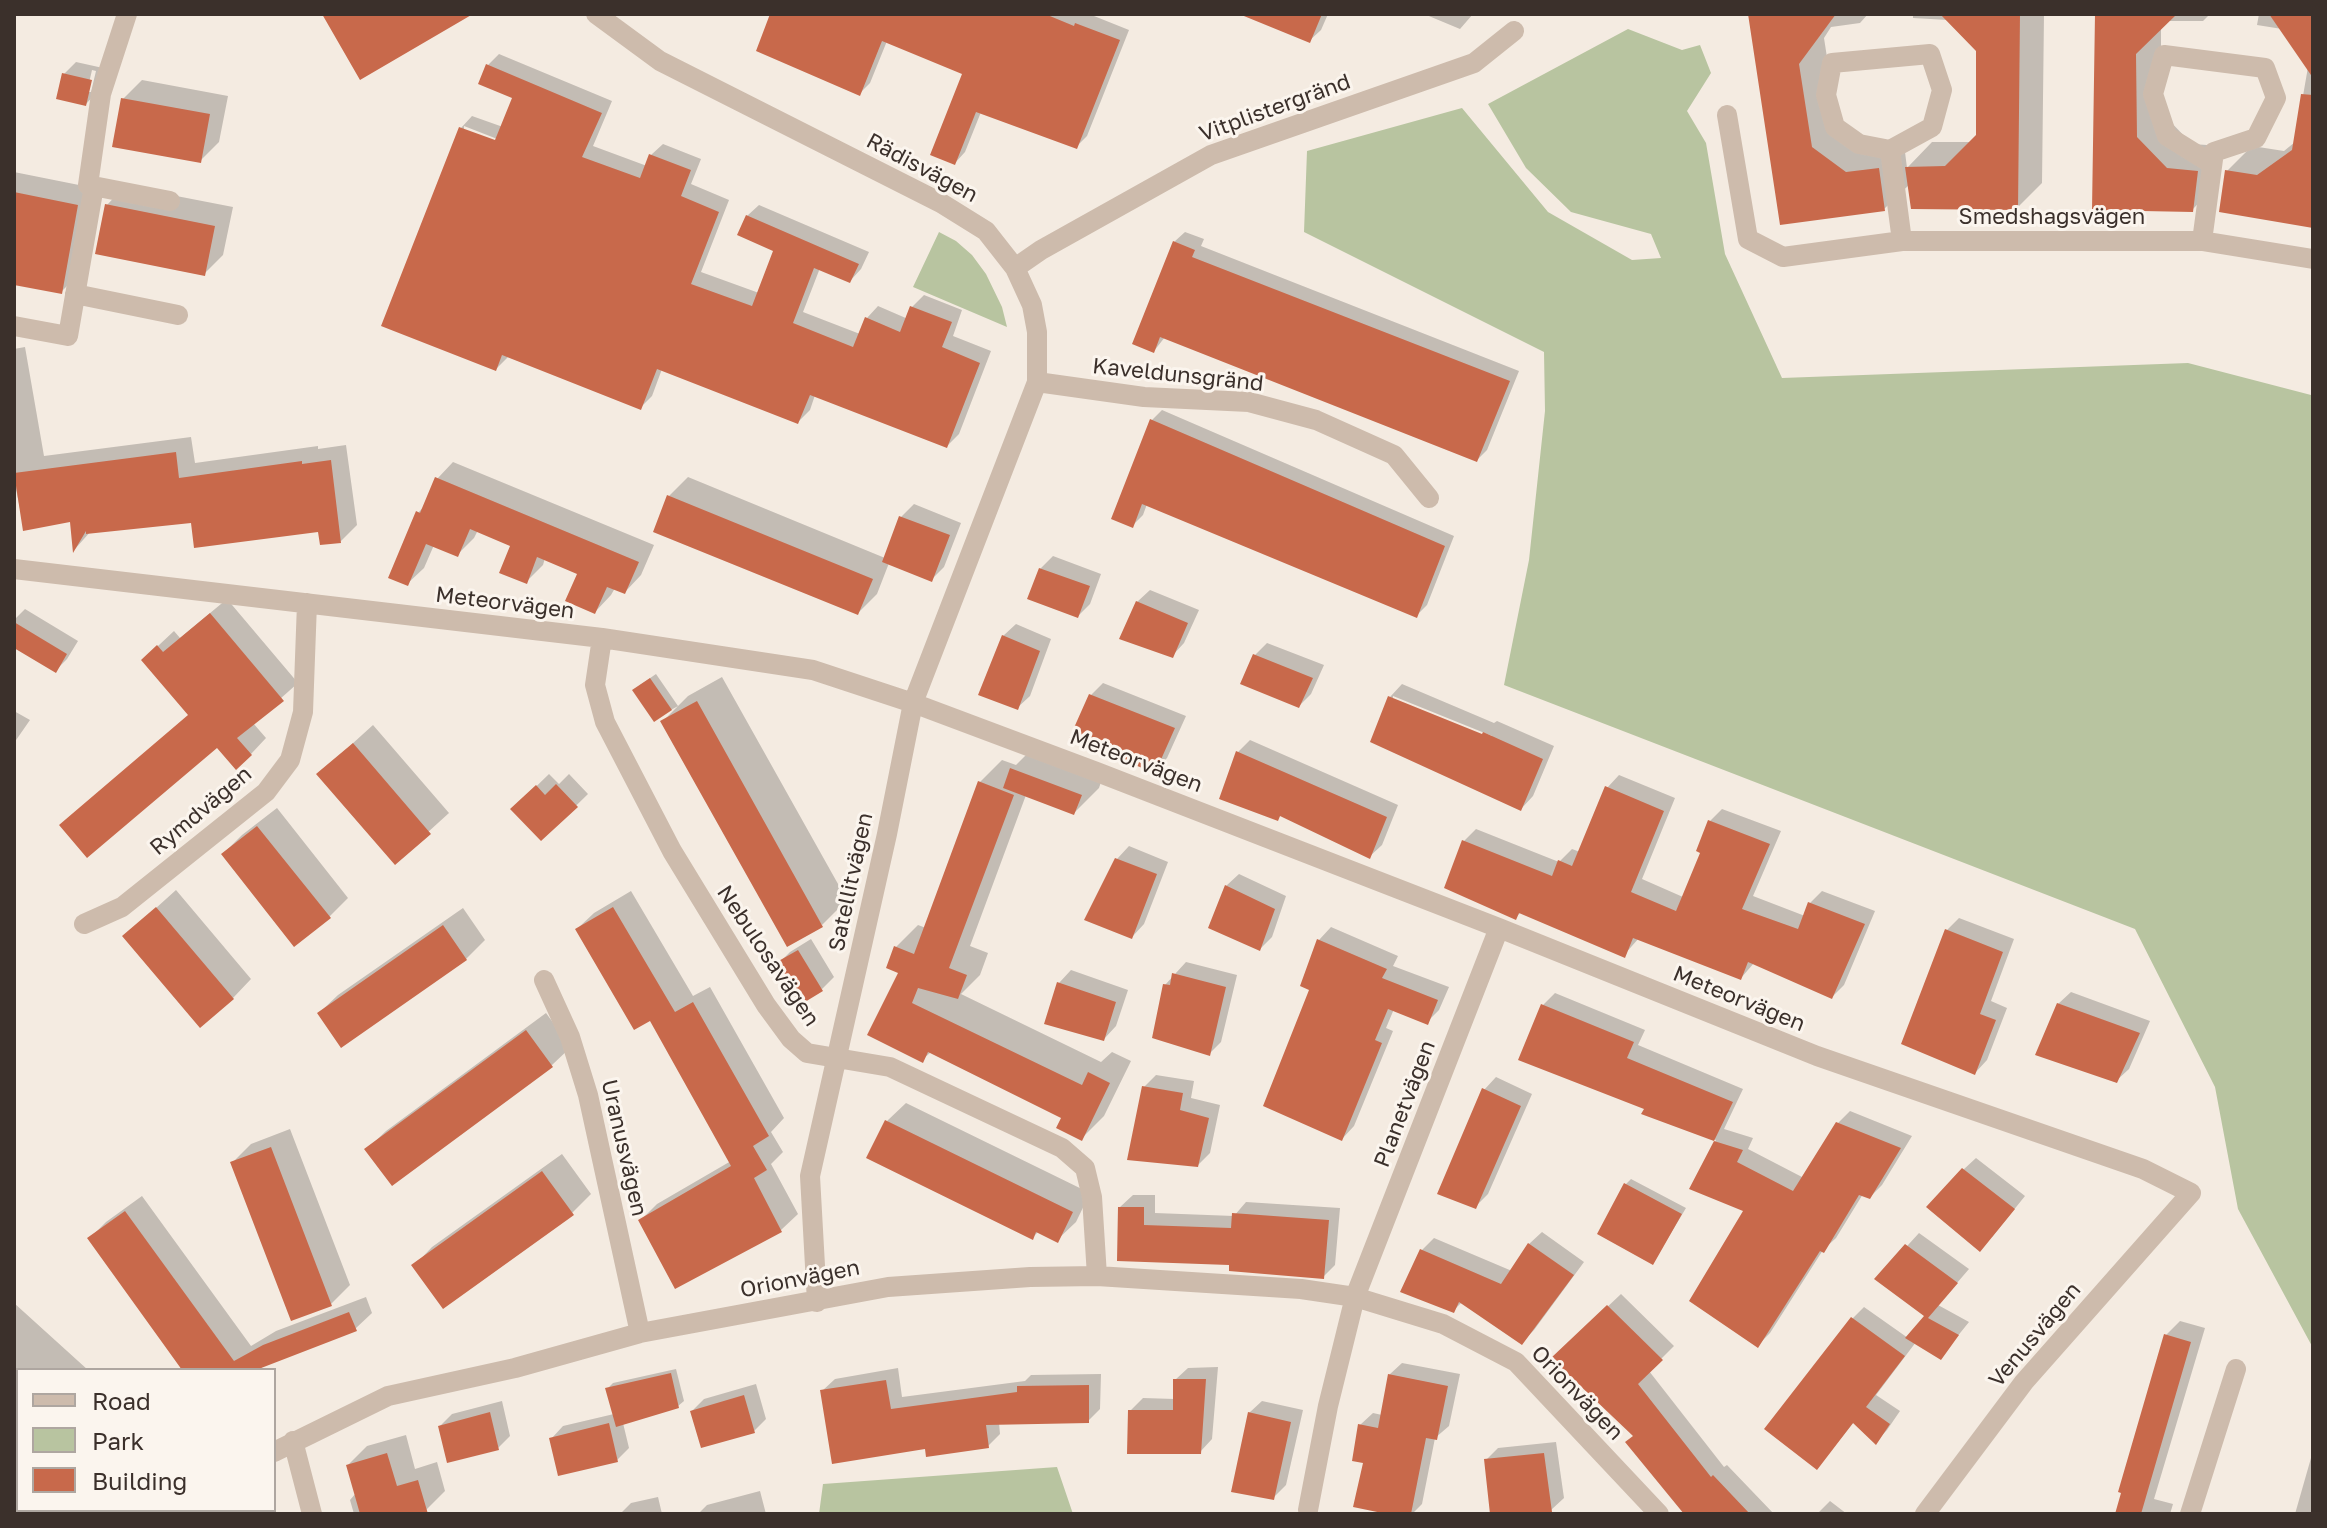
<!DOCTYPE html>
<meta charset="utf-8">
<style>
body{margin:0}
#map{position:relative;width:2327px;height:1528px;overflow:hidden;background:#f4ebe1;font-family:"Golos Text",sans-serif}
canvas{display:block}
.frame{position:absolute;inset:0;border:16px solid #3b302b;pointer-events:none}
.legend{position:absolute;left:16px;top:1368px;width:260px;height:144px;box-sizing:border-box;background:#fbf5ee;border:2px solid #aea6a0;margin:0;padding:10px 14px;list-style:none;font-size:24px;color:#3b302b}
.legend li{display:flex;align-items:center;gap:16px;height:40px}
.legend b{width:40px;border:2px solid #aea6a0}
</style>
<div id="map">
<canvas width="2327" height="1528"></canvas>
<div class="frame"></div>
<ul class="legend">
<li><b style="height:10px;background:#cdbbac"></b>Road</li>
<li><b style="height:22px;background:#b8c4a0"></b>Park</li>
<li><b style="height:22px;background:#c8694b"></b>Building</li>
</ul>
</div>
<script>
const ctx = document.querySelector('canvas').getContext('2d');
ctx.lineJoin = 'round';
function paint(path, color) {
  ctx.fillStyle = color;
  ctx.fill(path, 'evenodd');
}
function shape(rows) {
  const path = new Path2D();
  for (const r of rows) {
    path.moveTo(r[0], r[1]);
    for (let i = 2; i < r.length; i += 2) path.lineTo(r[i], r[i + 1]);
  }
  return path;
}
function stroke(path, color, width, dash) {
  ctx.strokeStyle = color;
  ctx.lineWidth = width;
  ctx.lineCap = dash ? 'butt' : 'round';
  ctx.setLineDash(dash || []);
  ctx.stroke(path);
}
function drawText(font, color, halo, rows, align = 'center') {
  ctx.font = font + ' "Golos Text",sans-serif';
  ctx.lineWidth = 6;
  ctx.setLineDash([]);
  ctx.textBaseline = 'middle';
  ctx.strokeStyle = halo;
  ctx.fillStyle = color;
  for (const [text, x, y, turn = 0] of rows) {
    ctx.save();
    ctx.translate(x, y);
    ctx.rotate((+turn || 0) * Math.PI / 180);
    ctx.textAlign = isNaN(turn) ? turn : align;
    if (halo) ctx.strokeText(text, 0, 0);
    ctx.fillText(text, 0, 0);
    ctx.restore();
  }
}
paint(shape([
 [1628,29,1682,50,1700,45,1711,73,1687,111,1706,143,1725,254,1782,378,2188,363,2311,395,2313,391,2313,1348,2238,1209,2215,1087,2135,929,1504,685,1529,560,1545,411,1544,352,1304,232,1307,151,1462,108,1548,212,1632,260,1661,258,1651,234,1571,212,1526,168,1488,104],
 [939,232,956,241,972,255,986,274,1002,307,1007,327,913,287],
 [1057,1467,1073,1514,819,1514,823,1484]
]), '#b8c4a0');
paint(shape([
 [773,14,1089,14,1129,30,1087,136,1076,147,981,112,965,152,955,163,965,73,887,41,870,83,860,93],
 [1242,14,1328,14,1321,30,1309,41],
 [1424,14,1473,14,1460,29],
 [1750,14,1868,14,1860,23,1831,27,1824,38,1837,122,1872,148,1904,144,1907,168,1932,142,1972,142,1978,136,1978,51,1948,20,1913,18,1913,14,2044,14,2042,183,2017,208,1910,184,1884,209,1782,223],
 [2097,14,2210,14,2203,21,2167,21,2161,27,2161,112,2192,144,2222,146,2217,184,2192,210,2094,208],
 [2259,14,2313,14,2313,226,2227,171,2252,146,2284,151,2295,142,2308,67,2282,29,2257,25],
 [499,54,612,101,593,146,647,166,651,155,663,144,701,159,691,184,729,200,701,272,759,293,776,250,747,216,759,205,869,252,861,269,850,281,820,268,803,312,860,334,867,318,878,306,908,319,912,307,924,295,962,310,953,336,991,351,959,434,947,446,815,395,810,410,798,422,662,369,652,396,641,407,508,357,496,369,461,128,472,116,503,127,515,97,488,65],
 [464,126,505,142,504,145,464,131],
 [76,62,103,68,98,91,86,104,64,74],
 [92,70,96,71,91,92,87,92],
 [142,80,228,96,219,142,200,161,123,99],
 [14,172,94,188,79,274,62,291,14,283],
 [125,186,233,207,223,255,204,274,107,205],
 [1185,232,1204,239,1201,246,1519,371,1487,450,1477,460,1165,337,1154,351,1174,242],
 [25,347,44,456,191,437,195,463,318,446,318,449,346,445,357,525,341,541,320,530,193,521,91,531,75,549,71,519,24,529,14,479,14,349],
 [1162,410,1454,536,1427,605,1416,616,1147,504,1143,515,1133,525,1151,421],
 [453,462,654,545,641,575,625,592,615,588,611,595,595,612,579,573,545,558,543,565,526,582,513,545,478,530,474,538,458,554,434,545,424,568,407,584,418,513,426,504,437,479],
 [688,477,885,558,901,517,914,504,961,523,944,567,932,579,889,563,877,594,858,613,669,496],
 [1053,556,1101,574,1090,604,1078,616,1040,569],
 [1150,590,1199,610,1184,643,1172,656,1137,602],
 [227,599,298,683,253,723,266,738,251,754,217,745,62,825,190,714,143,660,174,631,180,638],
 [25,609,78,641,67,659,55,671,14,646,14,620],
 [1016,624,1051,639,1030,696,1017,708,1003,636],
 [1267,643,1324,665,1311,694,1299,706,1255,655],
 [656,674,678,706,688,696,722,677,847,900,822,925,663,721,678,706,655,719,640,685],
 [1103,683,1186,716,1167,758,1155,770,1091,695],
 [1402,684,1494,723,1497,721,1554,746,1533,796,1521,809,1373,741,1390,697],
 [1393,696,1492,736,1490,740,1393,700],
 [14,711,30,720,14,743],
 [373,725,449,813,395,862,319,774],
 [1250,740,1398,805,1382,845,1369,857,1281,815,1277,819,1238,752],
 [1037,744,1105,770,1099,788,1074,813,1026,795,970,946,988,953,980,975,961,994,1101,1062,1112,1052,1131,1061,1104,1116,1082,1138,1064,1117,931,1052,922,1060,896,947,918,925,926,928,980,782,1002,760,1016,765],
 [549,774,559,784,569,774,588,794,542,839,513,809],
 [1619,775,1675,798,1642,879,1683,897,1702,851,1710,821,1722,809,1781,831,1753,896,1805,916,1810,903,1822,891,1875,911,1844,985,1832,997,1754,963,1741,978,1639,938,1624,955,1521,912,1515,918,1464,841,1476,829,1559,862,1572,849,1580,852,1607,788],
 [277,808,348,898,329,917,223,854,242,835],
 [1129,846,1168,862,1144,924,1132,937,1117,859],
 [1239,874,1286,896,1272,937,1260,949,1226,886],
 [176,890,251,979,233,998,125,936],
 [631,891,693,996,710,987,784,1118,771,1132,783,1152,771,1164,798,1214,781,1230,676,1286,640,1221,657,1204,731,1161,650,1018,577,929,594,913],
 [463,908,485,940,466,959,341,1045,319,1013,338,995],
 [1959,918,2014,939,1991,1001,2007,1008,1987,1060,1975,1073,1947,930],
 [1331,927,1398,956,1393,966,1449,987,1439,1010,1427,1022,1394,1009,1386,1028,1393,1031,1354,1126,1342,1139,1311,989,1302,985,1319,940],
 [811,939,834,977,822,989,778,964,790,952],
 [1186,962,1237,975,1221,1042,1209,1054,1165,985],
 [1071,970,1128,990,1116,1026,1104,1039,1046,1022,1059,983],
 [2071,992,2150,1021,2129,1069,2116,1081,2058,1004],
 [1555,993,1645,1030,1638,1045,1743,1089,1724,1129,1753,1138,1748,1149,1802,1177,1838,1123,1850,1111,1912,1136,1882,1185,1870,1197,1863,1194,1836,1238,1823,1250,1770,1333,1758,1345,1746,1210,1692,1188,1716,1140,1644,1113,1646,1108,1543,1005],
 [546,1013,571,1047,552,1065,392,1183,367,1149,386,1131],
 [1156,1075,1194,1081,1191,1098,1220,1105,1210,1153,1198,1165,1144,1087],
 [1496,1077,1532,1094,1488,1194,1476,1206,1484,1090],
 [906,1103,1090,1193,1076,1222,1057,1240,1039,1231,1033,1237,887,1121],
 [290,1129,350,1285,331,1304,232,1163,251,1144],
 [562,1154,591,1194,572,1213,414,1266,432,1247],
 [1976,1158,2025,1196,1992,1237,1963,1170],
 [1631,1179,1686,1208,1653,1263,1626,1184],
 [1133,1195,1155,1195,1155,1213,1234,1216,1246,1202,1340,1208,1335,1265,1323,1277,1231,1263,1119,1259,1120,1207],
 [142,1196,251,1346,276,1331,366,1297,372,1313,355,1329,264,1365,259,1370,185,1370,90,1238,106,1222],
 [1542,1232,1584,1262,1534,1330,1522,1342,1462,1302,1453,1311,1422,1250,1434,1238,1512,1271,1529,1244],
 [1919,1233,1969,1269,1938,1305,1969,1322,1940,1358,1916,1342,1876,1395,1900,1411,1887,1430,1876,1442,1854,1422,1817,1468,1853,1318,1864,1307,1908,1338,1927,1315,1877,1279],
 [1621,1294,1674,1346,1649,1371,1724,1467,1727,1465,1774,1514,1686,1514,1635,1435,1566,1346],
 [14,1303,88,1370,18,1370,18,1413,14,1409],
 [2180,1321,2205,1328,2154,1499,2173,1504,2170,1514,2117,1514,2166,1335],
 [1402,1363,1460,1374,1449,1426,1435,1438,1422,1504,1412,1514,1397,1514,1366,1461,1360,1425,1373,1413,1382,1415,1389,1375],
 [1218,1367,1212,1439,1200,1452,1130,1411,1143,1398,1175,1399,1175,1380,1188,1368],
 [898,1368,902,1397,1025,1381,1031,1375,1101,1374,1100,1409,1088,1421,999,1423,1000,1434,988,1446,927,1447,822,1391,835,1379],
 [676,1369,684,1401,678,1406,623,1423,629,1448,617,1460,551,1439,563,1426,614,1414,607,1389,613,1383],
 [756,1384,766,1419,754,1431,692,1411,704,1399],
 [502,1401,510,1436,498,1448,440,1426,452,1414],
 [1262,1401,1303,1410,1286,1485,1273,1498,1249,1413],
 [406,1435,415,1469,437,1462,445,1491,426,1510,414,1514,354,1514,350,1500,356,1493,348,1465,367,1446],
 [1556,1442,1564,1498,1551,1510,1524,1514,1492,1514,1486,1460,1498,1448],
 [2313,1451,2313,1514,2295,1514],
 [14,1473,18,1476,18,1491,14,1496],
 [760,1491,766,1514,698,1514,707,1505],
 [658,1497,662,1514,620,1514,631,1503],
 [1830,1501,1847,1514,1817,1514]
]), '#0003');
paint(shape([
 [322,14,473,14,360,80],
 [770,14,1045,14,1074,26,1075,23,1120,40,1077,149,976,112,955,165,930,155,962,74,882,41,860,96,756,51],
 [1239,14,1322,14,1310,43],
 [1748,14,1836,14,1799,64,1812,147,1846,172,1879,168,1885,211,1780,225],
 [1940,14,2020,14,2018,210,1911,209,1905,167,1945,166,1976,135,1976,51],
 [2095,14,2177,14,2136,54,2137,137,2167,168,2198,171,2193,212,2092,210],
 [2269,14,2313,14,2313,78],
 [486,64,602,113,582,157,640,178,649,154,691,170,681,196,719,212,691,284,752,306,773,251,737,235,746,215,859,264,850,283,814,268,793,323,853,347,865,317,900,332,910,306,952,322,942,347,980,363,947,448,810,395,798,424,657,369,641,410,502,355,496,371,381,326,459,127,495,140,512,98,478,84],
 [62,73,92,80,86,106,56,99],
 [2301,94,2313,95,2313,228,2219,212,2225,170,2257,175,2292,150],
 [121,98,210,114,201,163,112,147],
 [14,192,78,205,62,294,14,285],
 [105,204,215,226,205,276,95,254],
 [1173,241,1195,250,1192,257,1510,381,1477,462,1160,337,1154,353,1132,344],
 [1150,419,1445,546,1417,618,1142,504,1133,528,1111,519],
 [176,452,179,478,302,461,302,464,331,460,341,543,320,545,318,532,194,548,191,523,86,534,86,531,73,553,70,522,23,531,14,473],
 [435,477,639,562,625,594,607,587,595,614,565,601,577,574,537,557,527,584,499,573,510,546,470,529,458,557,426,544,408,586,388,578,416,511,420,513],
 [667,495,873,579,858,615,653,532],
 [899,516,950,535,932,582,882,562],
 [1039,568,1090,586,1078,618,1027,599],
 [1136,601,1188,623,1173,658,1119,639],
 [210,613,284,701,237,738,252,755,236,770,217,748,87,858,59,825,188,715,141,660,157,645,163,652],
 [14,622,67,654,56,673,14,648],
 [1002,635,1040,651,1018,710,978,695],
 [1253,654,1313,678,1299,708,1240,684],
 [650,678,672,710,654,722,632,690],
 [1089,694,1175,728,1155,773,1069,739],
 [1388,696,1482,734,1483,732,1543,759,1521,811,1370,742],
 [697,701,823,927,787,947,660,721],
 [353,743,431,834,395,865,316,774],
 [1236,751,1387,817,1370,859,1280,816,1278,821,1219,799],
 [1010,768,1082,795,1074,815,1003,788],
 [978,781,1014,795,949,968,967,975,958,999,918,988,912,1003,1082,1085,1088,1072,1110,1083,1082,1141,1056,1128,1061,1118,928,1052,923,1063,867,1035,898,973,886,968,894,946,914,954],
 [556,784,578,807,541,841,510,809,536,785,545,795],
 [1605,786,1664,811,1631,892,1676,911,1700,853,1696,851,1708,820,1770,844,1742,909,1798,929,1808,902,1865,924,1832,999,1748,962,1741,980,1633,938,1625,958,1519,913,1516,920,1444,888,1462,840,1552,876,1558,860,1572,866],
 [257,826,331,918,294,947,221,854],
 [1115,858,1157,874,1132,939,1084,920],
 [1225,885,1275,909,1260,951,1208,928],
 [156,907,234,999,200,1028,122,936],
 [613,907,675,1012,693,1002,769,1136,753,1146,767,1170,754,1178,782,1232,675,1289,638,1220,731,1166,650,1021,634,1030,575,929],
 [443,925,467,960,341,1048,317,1013],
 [1945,929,2003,952,1980,1014,1996,1020,1975,1075,1901,1044],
 [1317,939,1387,969,1382,978,1438,1000,1428,1025,1388,1009,1375,1040,1382,1043,1342,1141,1263,1106,1309,990,1300,986],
 [798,950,823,991,800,1005,775,963],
 [1172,973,1226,987,1210,1056,1152,1038,1163,984,1170,985],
 [1057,982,1116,1002,1104,1041,1044,1024],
 [2057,1003,2140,1033,2117,1083,2035,1055],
 [1541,1004,1634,1042,1627,1058,1733,1102,1714,1141,1641,1114,1644,1109,1518,1060],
 [526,1030,553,1067,392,1186,364,1149],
 [1142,1086,1183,1093,1180,1110,1209,1118,1198,1167,1127,1160],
 [1482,1088,1521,1106,1476,1209,1437,1194],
 [885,1120,1073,1212,1058,1243,1036,1232,1033,1240,866,1158],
 [1836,1122,1901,1148,1870,1199,1859,1195,1824,1253,1820,1251,1758,1348,1689,1301,1743,1211,1689,1189,1714,1141,1743,1150,1737,1162,1793,1191],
 [271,1147,332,1306,291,1321,230,1162],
 [1962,1168,2015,1209,1980,1252,1926,1207],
 [542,1171,574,1215,443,1309,411,1265],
 [1624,1183,1682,1214,1653,1265,1597,1234],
 [1118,1207,1144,1207,1144,1225,1231,1228,1232,1213,1329,1220,1324,1279,1229,1271,1229,1265,1117,1261],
 [125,1211,234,1361,263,1345,349,1312,357,1331,256,1370,182,1370,87,1238],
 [1528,1243,1574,1275,1522,1345,1459,1302,1454,1313,1400,1292,1420,1249,1501,1284],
 [1905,1244,1958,1283,1928,1318,1959,1335,1941,1360,1905,1338,1924,1316,1874,1279],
 [1607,1305,1663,1360,1638,1384,1711,1477,1713,1475,1750,1514,1684,1514,1625,1442,1633,1436,1551,1358],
 [1851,1317,1905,1356,1866,1407,1890,1424,1876,1445,1853,1423,1817,1470,1764,1429],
 [2164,1334,2191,1342,2141,1514,2115,1514,2121,1493,2118,1492],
 [671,1373,679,1408,616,1427,605,1388],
 [1388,1374,1448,1386,1437,1440,1426,1438,1411,1514,1387,1514,1353,1507,1363,1463,1352,1461,1358,1424,1378,1428],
 [1173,1379,1206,1379,1201,1454,1127,1454,1128,1410,1173,1410],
 [886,1380,891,1409,1017,1392,1017,1386,1089,1385,1089,1423,986,1425,989,1448,926,1457,925,1449,832,1464,820,1390],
 [744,1395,755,1433,701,1448,690,1411],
 [490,1412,499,1450,447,1463,438,1426],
 [1248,1412,1291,1422,1274,1500,1231,1492],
 [609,1423,618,1462,558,1476,549,1438],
 [387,1453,397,1486,418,1480,428,1514,360,1514,346,1465],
 [1544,1453,1552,1512,1490,1514,1484,1459]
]), '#c8694b');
stroke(shape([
 [127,14,101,94,88,185,170,201],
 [596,14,660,61,941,203,986,231,1015,268,1032,305,1037,332,1037,382,913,703,887,834,810,1176,817,1302],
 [1727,115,1748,239,1783,257,1902,241,2202,241,2313,259],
 [1890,150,1859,144,1835,127,1826,95,1832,63,1930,54,1942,90,1932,127,1890,150,1902,241],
 [2202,241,2214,152,2256,138,2276,98,2265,68,2164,55,2153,94,2167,136,2212,164],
 [1015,268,1041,250,1211,155,1474,63,1514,31],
 [75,294,178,315],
 [14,326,68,336,94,186],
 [1037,382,1144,397,1249,402,1316,420,1394,455,1429,498],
 [14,569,602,638,813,670,913,703,1097,772,1499,928,1817,1056,2143,1169,2191,1193,2024,1382,1925,1514],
 [602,638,595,685,605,722,672,851,766,1005,791,1039,807,1053,890,1067,1062,1148,1085,1168,1092,1197,1097,1276],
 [84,924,122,907,266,792,290,760,303,712,307,603],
 [544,980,570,1037,588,1095,640,1333],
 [293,1441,312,1514],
 [274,1452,388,1396,515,1368,640,1333,888,1287,1030,1277,1097,1276,1301,1289,1355,1297,1443,1324,1516,1362,1659,1514],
 [1308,1510,1328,1406,1355,1297,1499,928],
 [175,1514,180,1510],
 [2190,1514,2236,1369]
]), '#cdbbac', 20);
drawText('22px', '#3b302b', '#fbf5ee', [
 ["Vitplistergränd",1275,108,-20],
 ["Rädisvägen",922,168,28],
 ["Smedshagsvägen",2052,217],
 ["Kaveldunsgränd",1178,375,6],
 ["Meteorvägen",505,603,7],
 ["Meteorvägen",1136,761,21],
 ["Rymdvägen",201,811,-40],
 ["Satellitvägen",851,882,-78],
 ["Nebulosavägen",768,956,56],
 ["Meteorvägen",1739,999,22],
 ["Planetvägen",1405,1104,-69],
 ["Uranusvägen",624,1148,77],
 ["Orionvägen",800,1279,-11],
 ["Venusvägen",2035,1335,-50],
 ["Orionvägen",1577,1393,46]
]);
</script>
